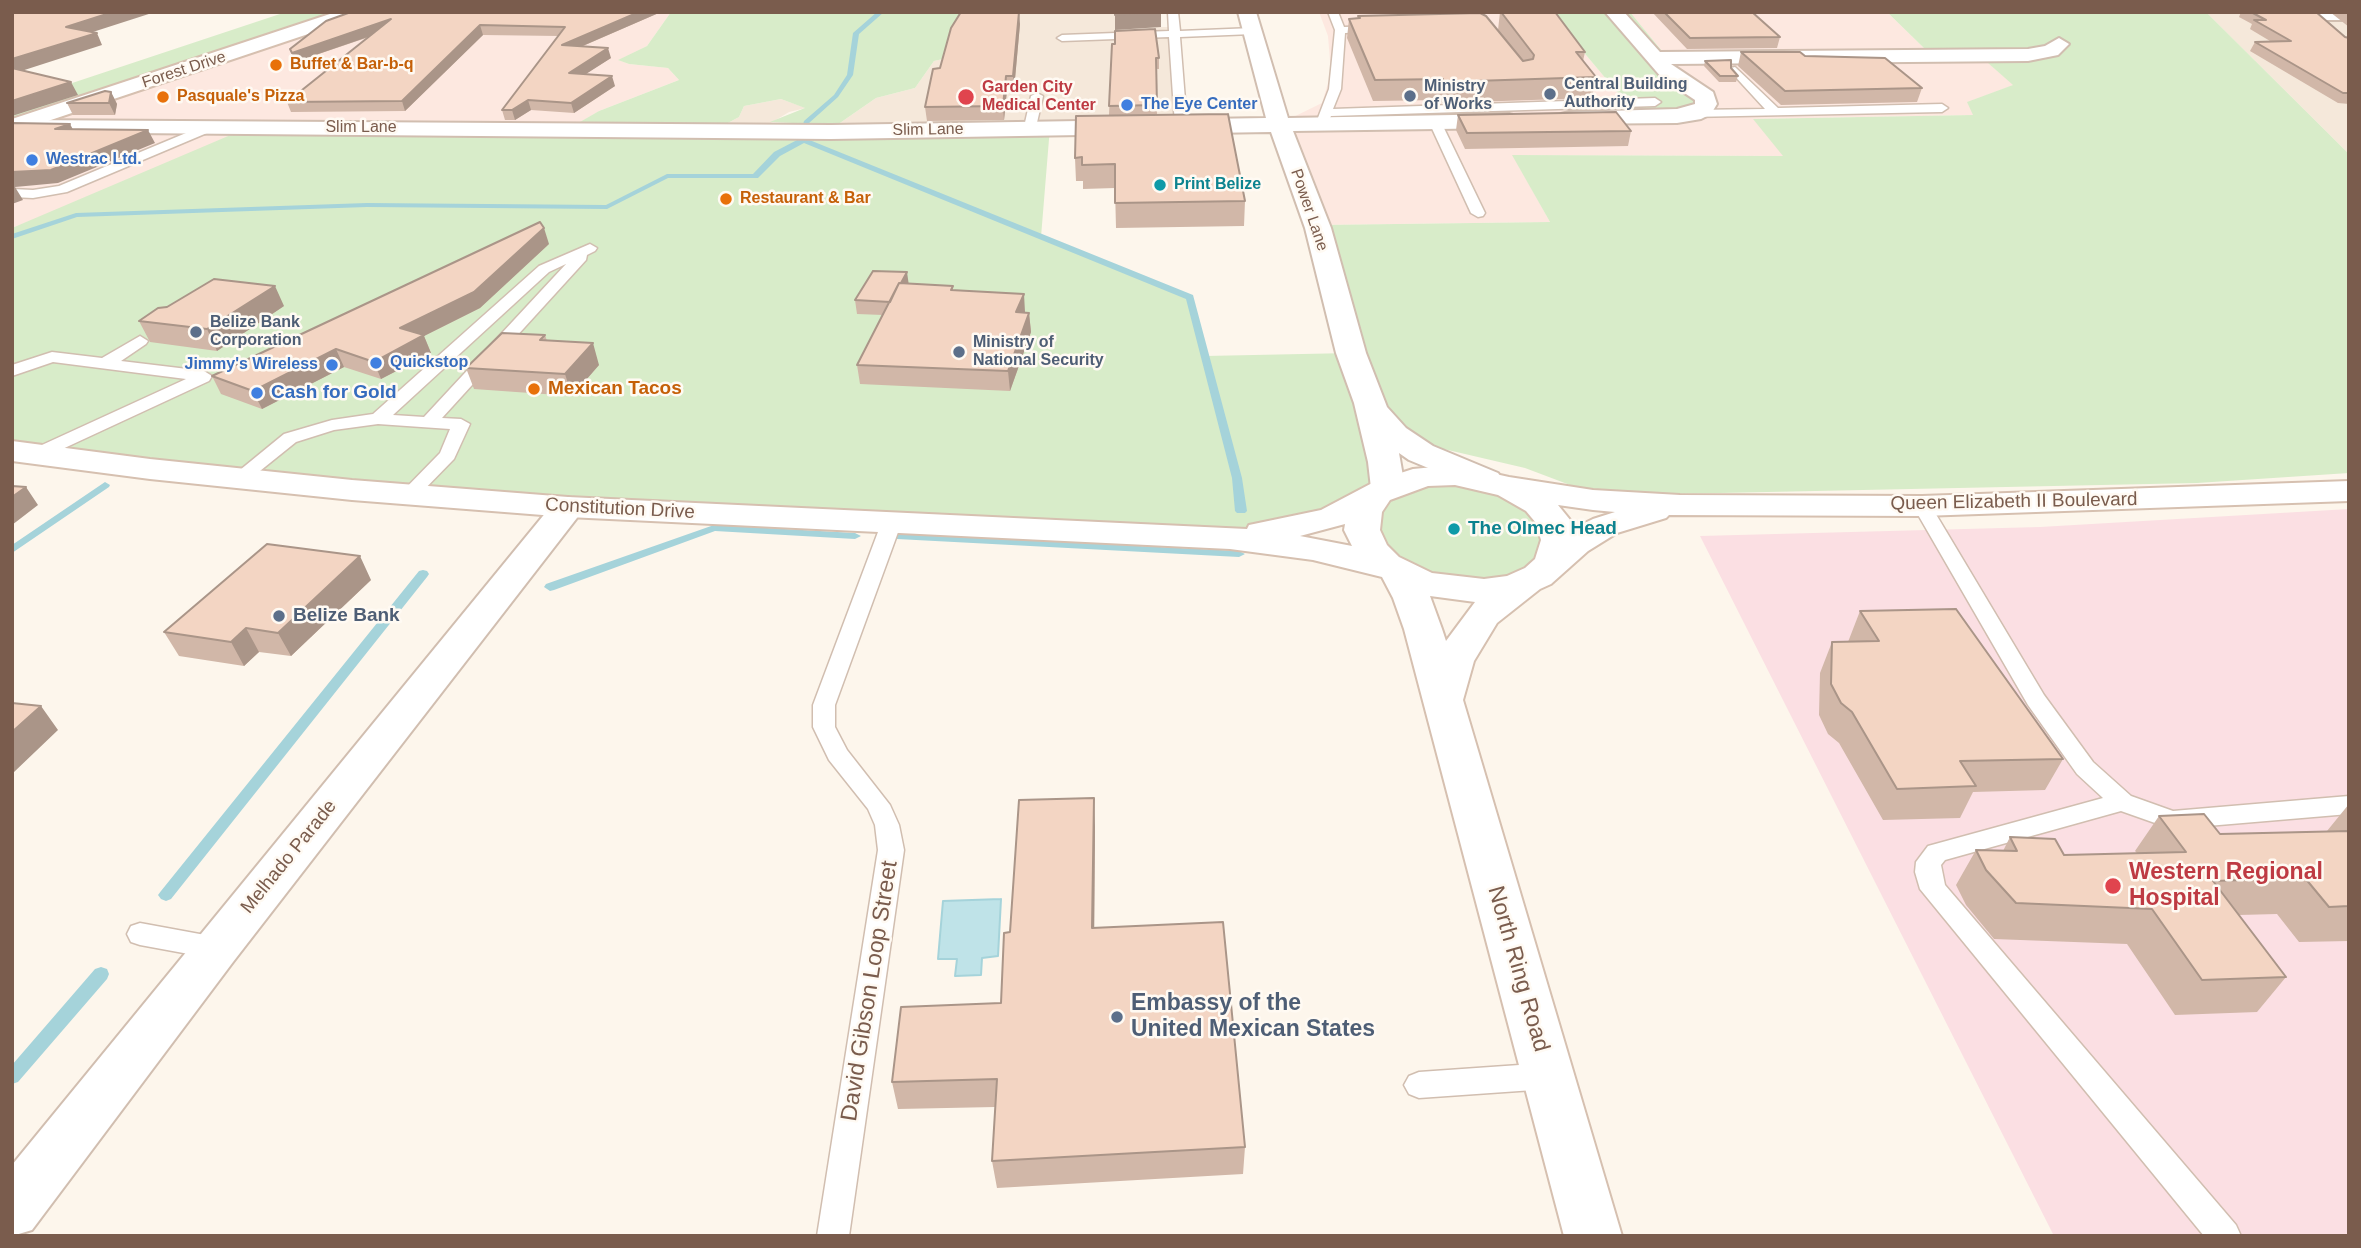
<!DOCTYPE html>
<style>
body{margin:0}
#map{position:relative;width:2361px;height:1248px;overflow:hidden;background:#fdf6ec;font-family:Helvetica,sans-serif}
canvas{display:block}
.frame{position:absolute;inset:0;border:14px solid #7a5c4d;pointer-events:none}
</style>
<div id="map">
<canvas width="2361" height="1248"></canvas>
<div class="frame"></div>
</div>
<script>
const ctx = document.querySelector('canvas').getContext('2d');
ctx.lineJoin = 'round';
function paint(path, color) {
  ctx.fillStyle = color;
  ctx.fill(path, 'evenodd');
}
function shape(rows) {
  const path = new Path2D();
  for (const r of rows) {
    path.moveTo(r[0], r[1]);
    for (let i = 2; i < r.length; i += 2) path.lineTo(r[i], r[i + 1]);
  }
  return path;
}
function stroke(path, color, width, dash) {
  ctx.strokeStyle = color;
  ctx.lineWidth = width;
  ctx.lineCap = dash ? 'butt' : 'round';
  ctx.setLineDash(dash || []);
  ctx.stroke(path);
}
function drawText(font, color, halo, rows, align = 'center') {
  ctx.font = font + ' Helvetica,sans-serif';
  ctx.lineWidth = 5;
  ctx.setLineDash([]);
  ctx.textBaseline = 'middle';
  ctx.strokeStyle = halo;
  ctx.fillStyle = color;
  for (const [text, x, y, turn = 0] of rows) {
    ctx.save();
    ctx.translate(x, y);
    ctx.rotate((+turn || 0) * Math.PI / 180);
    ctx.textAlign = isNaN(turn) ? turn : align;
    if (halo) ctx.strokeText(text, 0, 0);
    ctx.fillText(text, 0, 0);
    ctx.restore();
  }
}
paint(shape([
 [1014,12,1115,12,1161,27,1174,27,1181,125,568,130,580,122,726,124,739,117,744,106,781,99,806,108,789,112,771,123,837,125,876,98,915,88,934,61,965,54],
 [2206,12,2349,12,2349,154]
]), '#f5e8da');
paint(shape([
 [355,12,671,12,647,46,619,60,629,64,668,68,679,80,599,111,568,130,38,218,12,228,12,125],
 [1319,12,1550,12,1638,117,1705,97,1675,67,1630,12,1887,12,1925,49,1971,48,2014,85,1968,102,1974,115,1754,119,1784,156,1513,155,1550,222,1321,225,1279,124,1322,103,1331,73,1328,36]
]), '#fde8e0');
paint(shape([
 [2349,509,2349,1236,2054,1236,1700,536,2040,527]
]), '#fbdfe3');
paint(shape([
 [286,12,335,12,12,118,12,103],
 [671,12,1014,12,965,54,934,61,915,88,876,98,837,125,770,122,805,108,781,99,744,106,739,117,726,124,580,122,599,111,679,80,668,68,629,64,618,60,647,46],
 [1550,12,1630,12,1675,67,1705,97,1706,104,1638,117],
 [1887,12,2206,12,2349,154,2349,473,2197,483,1672,494,1578,488,1525,468,1435,447,1396,429,1388,487,1425,476,1509,487,1559,540,1515,586,1397,572,1365,511,1230,538,568,507,12,451,12,228,247,128,1050,127,1041,237,1190,297,1205,356,1351,353,1321,225,1550,222,1512,155,1783,156,1753,119,1973,115,1967,102,2013,85,1971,48,1925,49]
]), '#d8ecc9');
const water = shape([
 [1001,899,998,956,982,958,981,975,955,976,957,959,938,959,943,901,1001,899]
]);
paint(water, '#bfe3e8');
stroke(water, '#a5d3da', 2);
paint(shape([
 [877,12,884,12,859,34,853,75,838,97,809,123,807,139,1193,295,1242,478,1247,511,1245,513,1237,513,1235,511,1232,478,1186,299,804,143,780,156,758,178,668,178,607,209,367,207,77,217,12,239,12,234,76,213,367,203,606,205,667,174,753,174,774,152,799,139,804,121,834,95,847,75,853,33,877,12],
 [105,482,110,485,109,487,12,553,12,545,105,482],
 [714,525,855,533,861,536,855,539,715,531,554,590,550,591,544,587,546,584,714,525],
 [901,534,1239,551,1245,554,1239,557,897,539,895,537,897,535,901,534],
 [423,570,427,571,429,574,427,577,171,899,166,901,161,899,158,895,161,891,419,571,423,570],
 [101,967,107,969,109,974,107,979,18,1082,12,1084,12,1065,95,969,101,967]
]), '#a5d3da');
const lane = shape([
 [1168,12,1178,12,1180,31,1253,28,1258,31,1253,34,1180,37,1187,125,1181,129,1175,125,1169,37,1062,41,1057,38,1062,35,1169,31,1168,12],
 [1328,12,1338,12,1344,27,1377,26,1382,29,1377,32,1345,33,1341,89,1333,109,1655,98,1661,102,1655,106,1331,116,1326,126,1318,126,1316,123,1329,89,1335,30,1328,12],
 [1735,67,1778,108,1942,104,1948,108,1942,112,1689,117,1687,114,1693,110,1765,109,1731,72,1731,68,1735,67],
 [1037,93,1043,96,1036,127,1030,131,1024,127,1031,96,1037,93],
 [1435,118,1441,122,1485,213,1483,216,1478,217,1471,213,1429,122,1435,118],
 [210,123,214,124,214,130,67,192,33,198,12,197,12,189,33,190,59,186,210,123],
 [590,244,597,248,595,251,587,255,586,260,442,418,461,419,470,424,454,459,415,499,401,499,399,495,440,453,450,429,378,424,334,430,296,442,245,483,238,485,229,479,284,434,332,420,373,414,539,266,590,244],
 [566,264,424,417,393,415,549,272,566,264],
 [140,336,148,341,146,344,121,361,204,371,212,376,209,381,43,458,31,458,28,454,31,450,186,379,53,362,12,376,12,365,52,352,102,358,140,336],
 [1922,500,1931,506,2044,695,2093,762,2131,796,2173,811,2349,796,2349,814,2172,829,2121,811,1945,860,1941,865,1945,885,2236,1225,2241,1236,2204,1236,1920,889,1915,872,1916,862,1928,846,2103,798,2077,774,2028,705,1913,506,1922,500],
 [891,518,901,524,835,705,835,727,847,750,890,805,899,825,904,850,849,1236,817,1236,878,850,875,825,868,809,829,760,813,727,813,705,881,524,891,518],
 [140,923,216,937,225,940,229,948,225,956,216,959,140,945,131,942,127,934,131,926,140,923],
 [1548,1063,1558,1067,1563,1076,1558,1085,1548,1089,1419,1098,1409,1094,1404,1085,1409,1076,1419,1072,1548,1063]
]);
const street = shape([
 [1238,12,1256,12,1288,118,1509,114,1517,116,1520,121,1517,126,1509,128,1293,131,1331,228,1366,353,1387,407,1406,428,1433,446,1498,473,1503,480,1498,487,1486,490,1474,487,1409,460,1399,453,1405,488,1400,495,1388,498,1376,495,1371,488,1368,462,1354,403,1336,353,1305,228,1271,132,831,139,12,132,12,122,18,120,831,125,1266,118,1238,12],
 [1605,12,1624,12,1660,52,2028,49,2045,46,2059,38,2069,44,2058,55,2028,61,1671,64,1713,92,1717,104,1711,114,1701,119,1677,123,1561,124,1558,119,1561,114,1569,112,1677,109,1695,104,1695,100,1662,78,1605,12],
 [2308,12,2349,12,2349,20,2316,20,2309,18,2308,12],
 [568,497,580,500,585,507,580,514,233,962,32,1230,12,1236,12,1165,556,500,568,497]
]);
const secondary = shape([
 [336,12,364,12,362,16,12,133,12,119,336,12],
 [12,441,150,459,352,480,568,497,1247,529,1249,525,1321,510,1376,481,1413,469,1455,465,1509,477,1593,490,1680,495,1922,496,2349,481,2349,501,1922,516,1669,515,1666,518,1617,533,1588,551,1551,584,1540,589,1497,623,1474,661,1463,700,1622,1236,1564,1236,1404,629,1393,598,1382,577,1313,560,1230,549,568,517,352,500,150,479,12,461,12,441],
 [1455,485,1498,495,1526,511,1536,523,1541,540,1535,559,1525,568,1507,576,1484,579,1432,573,1399,557,1387,545,1380,530,1382,512,1390,500,1428,486,1455,485],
 [1558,505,1593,510,1615,512,1593,519,1573,529,1571,521,1558,505],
 [1345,524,1344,530,1352,546,1300,536,1345,524],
 [1430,596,1475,602,1446,641,1442,629,1430,596]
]);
stroke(lane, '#d1beb0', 3);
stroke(street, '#d1beb0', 4);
stroke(secondary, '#d6c0b0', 4);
paint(lane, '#fff');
paint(street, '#fff');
paint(secondary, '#fff');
paint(shape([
 [661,12,583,46,611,58,585,74,615,86,574,113,531,110,515,120,505,120,502,110,559,36,483,35,405,111,291,112,287,102,369,37,295,62,290,49,326,21],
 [1500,12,1585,52,1583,61,1596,77,1592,98,1442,103,1440,100,1373,101,1347,38,1349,19,1358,18,1358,16,1498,30],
 [1652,12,1752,12,1780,37,1777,48,1687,49],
 [2241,12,2316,12,2345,37,2349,38,2349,104,2338,103,2250,51,2255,42,2270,41,2250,29,2252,24,2239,17],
 [2330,12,2349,12,2349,27],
 [1020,24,1014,90,1007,90,1004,120,927,121,925,107,940,68],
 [1112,44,1159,58,1159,69,1156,69,1157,115,1245,201,1244,226,1116,228,1115,188,1083,189,1083,181,1076,181,1075,158,1109,115],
 [1741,52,1805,56,1922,88,1917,102,1781,105,1738,66],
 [1705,61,1731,68,1738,76,1736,82,1719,82,1704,66],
 [111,92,117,104,115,115,73,115,67,103],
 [1458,115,1631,131,1628,146,1465,149,1456,130],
 [549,244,480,308,424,336,431,353,381,379,344,367,262,409,221,394,212,376],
 [909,284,953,286,953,290,1025,313,1029,313,1031,332,1010,391,860,384,857,365,883,315,857,314,855,300],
 [284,306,217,351,150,342,139,321],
 [545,335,547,341,599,365,572,396,474,389,466,368],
 [371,580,291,656,259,652,244,666,179,656,164,632],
 [1860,611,2063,759,2045,790,1973,792,1960,818,1883,820,1839,743,1828,734,1819,715,1820,673,1832,642,1848,642],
 [2349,804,2349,941,2299,942,2277,914,2239,915,2286,977,2257,1012,2175,1015,2127,944,1994,939,1966,905,1956,885,1976,850,2003,851,2010,837,2064,855,2137,853,2135,851,2159,816,2220,834,2327,831],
 [1095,826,1094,928,1245,1147,1243,1174,997,1188,992,1161,995,1107,898,1109,892,1082,1001,1003,1010,932]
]), '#d1b7a8');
paint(shape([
 [113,12,155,12,71,39,66,27],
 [639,12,661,12,564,54,562,45],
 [1019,12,1020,24,1014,90,1013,76],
 [1150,12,1161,12,1161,27,1115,30,1115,15],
 [391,19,394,28,295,62,292,53],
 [480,25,483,35,405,111,402,101],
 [97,33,102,45,12,74,12,59],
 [608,48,611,58,572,83,569,73],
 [612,76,615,86,574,113,571,103],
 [1006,76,1007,90,1004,120,1003,106],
 [71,82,78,95,12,116,12,101],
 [111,92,117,104,115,115,109,103],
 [528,100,531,110,515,120,512,110],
 [70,124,77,137,55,129],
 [148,130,155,143,58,183,15,187,23,200,12,204,12,172],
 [544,228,549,244,480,308,424,336,431,353,381,379,374,362,400,328],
 [907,272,909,286,891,302],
 [275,286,284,306,217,351,207,329],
 [1024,294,1025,312,1016,312],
 [1029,313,1031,332,1010,391,1008,371],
 [593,343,599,365,572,396,565,374],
 [336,349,344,367,262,409,253,391],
 [26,487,38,505,12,525,12,497],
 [360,556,371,580,291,656,278,633],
 [246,628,259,652,244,666,231,642],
 [41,706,58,730,13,773,12,772,12,732],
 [1094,798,1095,826,1094,957,1092,928]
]), '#aa9588');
const building = shape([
 [12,12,113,12,66,27,97,33,12,59,12,12],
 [351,12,639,12,562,45,608,48,569,73,612,76,571,103,528,100,512,110,502,110,565,27,480,25,402,101,287,102,391,19,292,53,290,49,326,21,351,12],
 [961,12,1019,12,1013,76,1006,76,1003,106,925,107,933,69,940,68,951,28,961,12],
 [1115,12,1150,12,1115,15,1115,12],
 [1501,12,1555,12,1585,52,1576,52,1596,77,1444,82,1443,79,1375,80,1349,19,1360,18,1358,16,1480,13,1486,16,1523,61,1533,59,1534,55,1501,12],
 [1664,12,1752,12,1780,37,1690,38,1664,12],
 [2251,12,2316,12,2345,37,2349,38,2349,93,2343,93,2255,42,2291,41,2254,20,2266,20,2251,12],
 [1155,29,1159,58,1156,58,1157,105,1109,106,1112,44,1115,44,1115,31,1155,29],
 [1741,52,1800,52,1805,56,1885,58,1922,88,1785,91,1741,52],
 [1731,60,1731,68,1738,76,1720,76,1705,61,1731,60],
 [12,68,71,82,12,101,12,68],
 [105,91,111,92,109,103,67,103,105,91],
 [1616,112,1631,131,1467,133,1458,115,1616,112],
 [1228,114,1245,201,1115,203,1115,164,1082,165,1082,157,1075,158,1076,116,1228,114],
 [12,123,70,124,55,129,148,130,51,170,12,172,12,123],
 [540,222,544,228,474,292,400,328,424,335,374,362,336,349,253,391,212,376,540,222],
 [873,271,907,272,901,283,899,283,890,302,855,300,873,271],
 [214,279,275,286,207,329,139,321,158,308,167,307,214,279],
 [899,283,953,286,951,290,1024,294,1016,312,1029,313,1008,371,857,365,899,283],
 [502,333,545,335,540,340,593,343,565,374,466,368,502,333],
 [12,486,26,487,12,497,12,486],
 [267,544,360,556,278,633,246,628,231,642,164,632,267,544],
 [1956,609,2063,759,1960,761,1976,786,1897,789,1852,712,1841,703,1831,684,1832,642,1879,641,1860,611,1956,609],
 [12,703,41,706,12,732,12,703],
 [1094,798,1092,928,1223,922,1245,1147,992,1161,997,1079,892,1082,901,1007,1001,1003,1004,933,1010,932,1019,800,1094,798],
 [2204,814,2220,834,2349,831,2349,906,2329,907,2305,878,2213,881,2286,977,2202,980,2152,909,2016,903,1986,870,1976,850,2017,851,2010,837,2055,839,2064,855,2186,852,2159,816,2204,814]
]);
paint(building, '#f3d5c3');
stroke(building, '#aa9588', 2);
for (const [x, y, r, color] of [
 [276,65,7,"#e8710a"],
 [1550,94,7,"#5c6f8a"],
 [1410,96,7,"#5c6f8a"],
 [163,97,7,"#e8710a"],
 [966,97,9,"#e0444e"],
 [1127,105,7,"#3f7fe0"],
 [32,160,7,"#3f7fe0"],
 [1160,185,7,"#0f9aa8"],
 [726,199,7,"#e8710a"],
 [196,332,7,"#5c6f8a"],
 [959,352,7,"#5c6f8a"],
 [376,363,7,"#3f7fe0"],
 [332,365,7,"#3f7fe0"],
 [534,389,7,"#e8710a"],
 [257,393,7,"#3f7fe0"],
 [1454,529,7,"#0f9aa8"],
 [279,616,7,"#5c6f8a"],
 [2113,886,9,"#e0444e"],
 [1117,1017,7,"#5c6f8a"]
]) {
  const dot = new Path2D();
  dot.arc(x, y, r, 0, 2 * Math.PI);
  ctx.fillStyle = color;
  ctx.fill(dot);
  stroke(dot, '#fffaf3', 2.5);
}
drawText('bold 16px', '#c56008', '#fffaf3', [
 ["Buffet & Bar-b-q",290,65],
 ["Pasquale's Pizza",177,97],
 ["Restaurant & Bar",740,199]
], 'left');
drawText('16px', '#7a5c4d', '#fffaf3', [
 ["Forest Drive",184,70,-18],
 ["Slim Lane",361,128],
 ["Slim Lane",928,130,-1],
 ["Power Lane",1309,210,71]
]);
drawText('bold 16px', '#4e5e75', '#fffaf3', [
 ["Central Building",1564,85],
 ["Authority",1564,103],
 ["Ministry",1424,87],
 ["of Works",1424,105],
 ["Belize Bank",210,323],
 ["Corporation",210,341],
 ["Ministry of",973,343],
 ["National Security",973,361]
], 'left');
drawText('bold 16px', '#be3a42', '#fffaf3', [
 ["Garden City",982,88],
 ["Medical Center",982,106]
], 'left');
drawText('bold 16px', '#366cbe', '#fffaf3', [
 ["The Eye Center",1141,105],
 ["Westrac Ltd.",46,160],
 ["Quickstop",390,363],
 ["Jimmy's Wireless",318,365,"right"]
], 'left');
drawText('bold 16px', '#0d838f', '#fffaf3', [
 ["Print Belize",1174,185]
], 'left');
drawText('bold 19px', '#c56008', '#fffaf3', [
 ["Mexican Tacos",548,389]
], 'left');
drawText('bold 19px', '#366cbe', '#fffaf3', [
 ["Cash for Gold",271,393]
], 'left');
drawText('19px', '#7a5c4d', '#fffaf3', [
 ["Queen Elizabeth II Boulevard",2014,502,-1],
 ["Constitution Drive",620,509,3],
 ["Melhado Parade",289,857,-51]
]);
drawText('bold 19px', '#0d838f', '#fffaf3', [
 ["The Olmec Head",1468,529]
], 'left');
drawText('bold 19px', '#4e5e75', '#fffaf3', [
 ["Belize Bank",293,616]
], 'left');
drawText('bold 23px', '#be3a42', '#fffaf3', [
 ["Western Regional",2129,873],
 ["Hospital",2129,899]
], 'left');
drawText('23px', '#7a5c4d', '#fffaf3', [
 ["North Ring Road",1518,969,74],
 ["David Gibson Loop Street",870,991,-81]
]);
drawText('bold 23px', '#4e5e75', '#fffaf3', [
 ["Embassy of the",1131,1004],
 ["United Mexican States",1131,1030]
], 'left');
</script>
